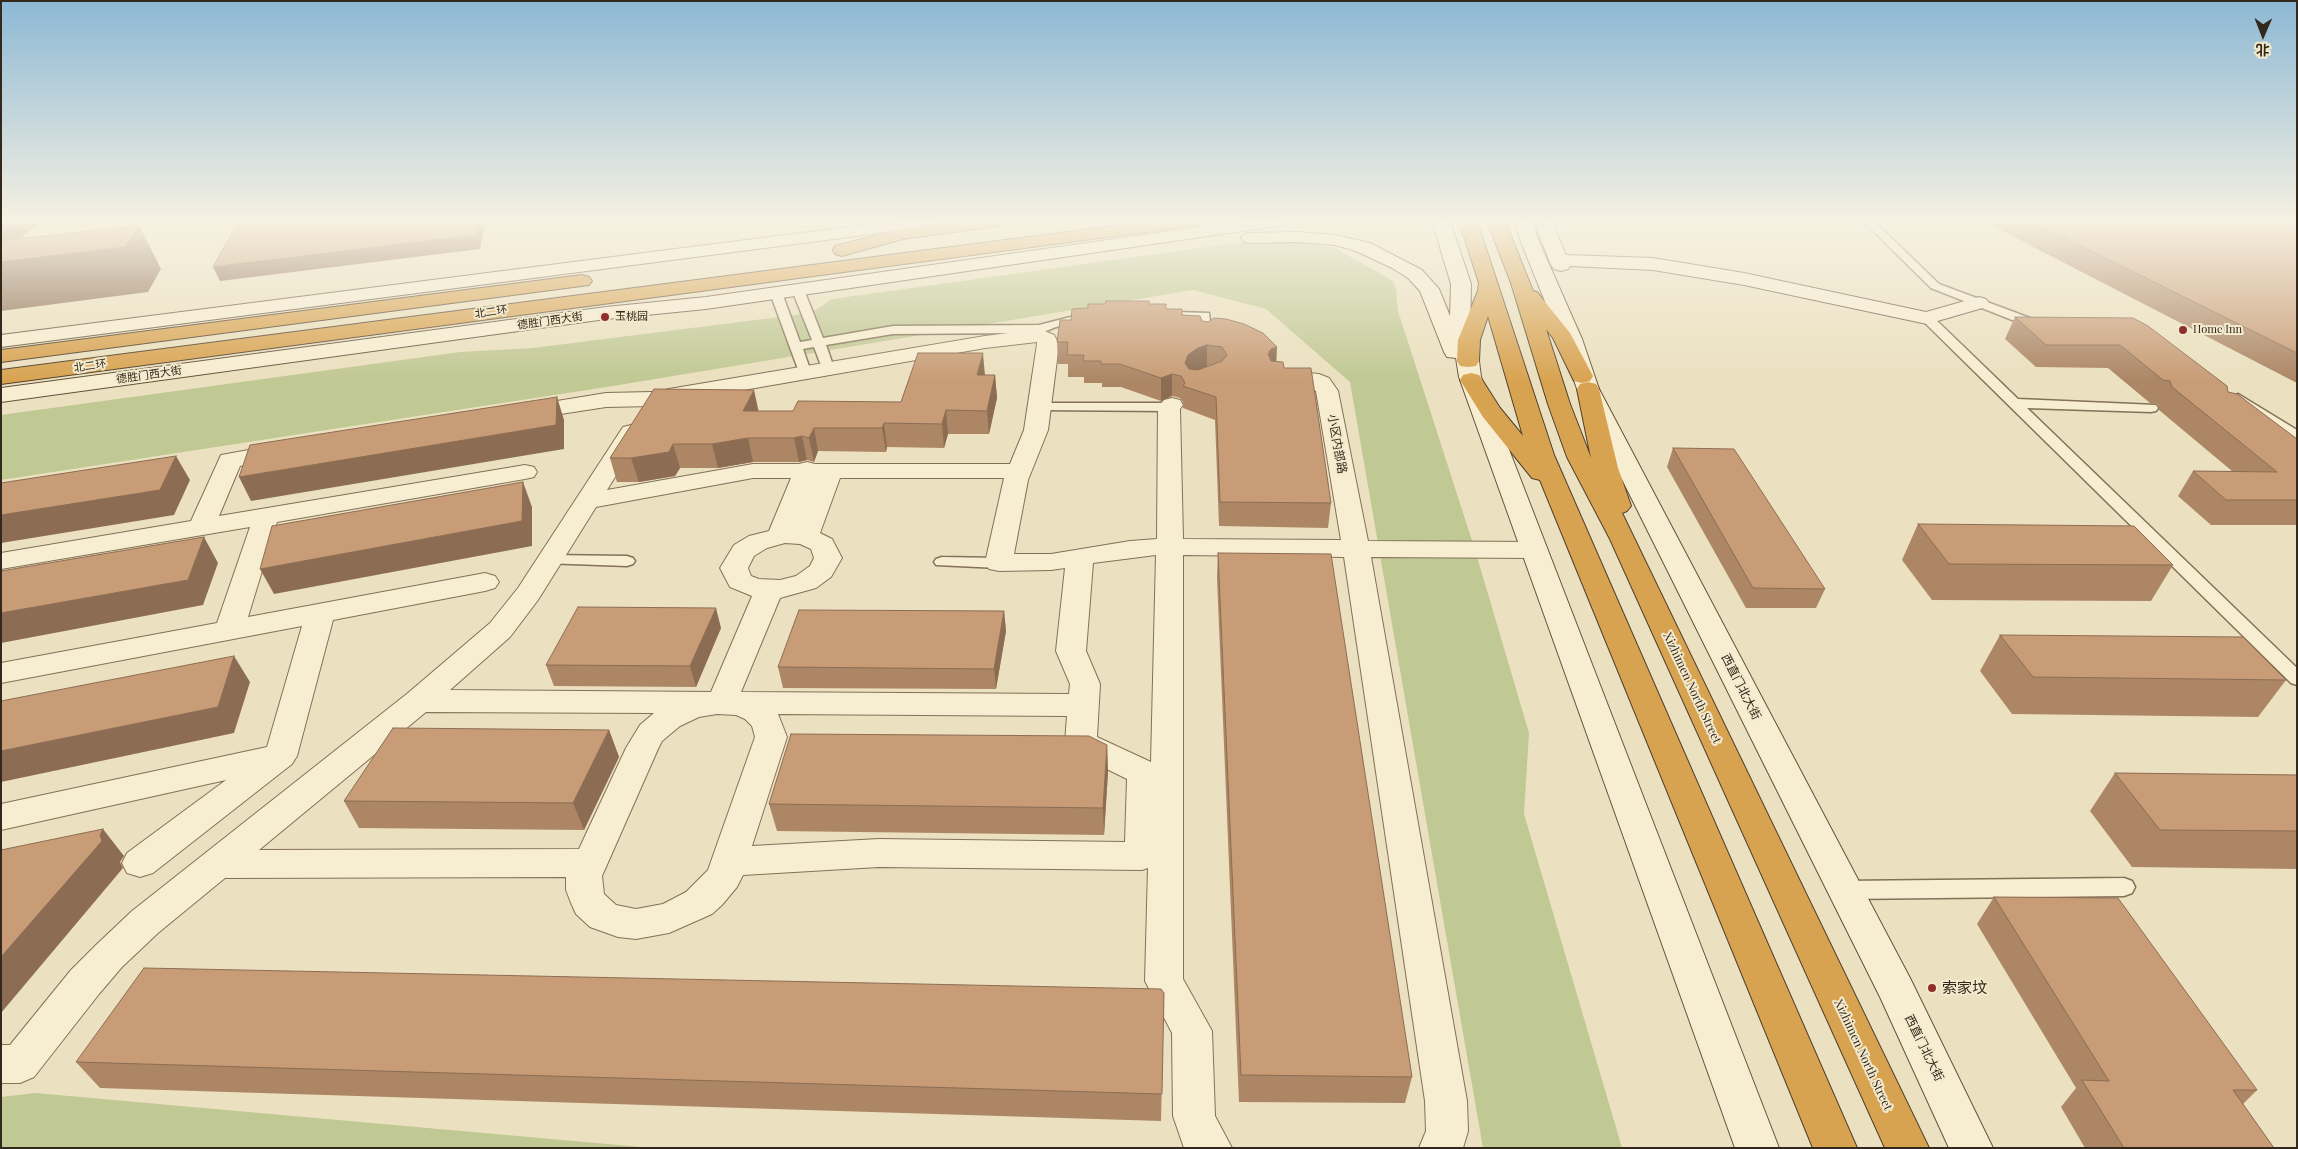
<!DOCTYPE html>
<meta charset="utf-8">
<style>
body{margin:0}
#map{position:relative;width:2298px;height:1149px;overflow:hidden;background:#ebe0bf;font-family:"Playfair Display","Noto Sans SC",serif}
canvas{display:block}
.frame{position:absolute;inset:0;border:2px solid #33281c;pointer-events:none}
.north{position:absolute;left:2238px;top:10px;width:50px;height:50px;-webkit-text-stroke:4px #f3eace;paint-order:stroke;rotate:181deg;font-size:14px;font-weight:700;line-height:20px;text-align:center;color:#33281c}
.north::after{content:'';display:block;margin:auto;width:18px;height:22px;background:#33281c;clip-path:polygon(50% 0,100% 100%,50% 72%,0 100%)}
</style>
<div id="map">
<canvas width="2298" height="1149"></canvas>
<div class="frame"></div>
<div class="north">北</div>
</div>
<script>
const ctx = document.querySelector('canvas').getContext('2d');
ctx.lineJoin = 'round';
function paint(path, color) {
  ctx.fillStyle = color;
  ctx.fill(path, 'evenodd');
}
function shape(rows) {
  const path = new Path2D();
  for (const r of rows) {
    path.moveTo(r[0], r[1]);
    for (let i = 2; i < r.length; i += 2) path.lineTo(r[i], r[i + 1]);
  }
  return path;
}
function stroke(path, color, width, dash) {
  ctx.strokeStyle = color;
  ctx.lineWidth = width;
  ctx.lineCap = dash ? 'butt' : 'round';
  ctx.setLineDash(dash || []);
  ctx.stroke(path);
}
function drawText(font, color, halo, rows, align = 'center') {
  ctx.font = font + ' "Playfair Display","Noto Sans SC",serif';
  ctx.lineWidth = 4;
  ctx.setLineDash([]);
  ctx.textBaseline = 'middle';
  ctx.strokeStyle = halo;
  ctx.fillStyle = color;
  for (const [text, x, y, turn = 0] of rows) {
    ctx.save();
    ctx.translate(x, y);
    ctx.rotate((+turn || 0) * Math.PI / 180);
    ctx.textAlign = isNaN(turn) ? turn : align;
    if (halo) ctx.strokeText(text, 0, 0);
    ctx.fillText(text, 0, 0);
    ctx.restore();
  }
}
paint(shape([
 [1250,241,1295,242,1335,248,1393,281,1396,289,1398,311,1475,550,1529,733,1524,814,1622,1148,1483,1148,1350,382,1266,309,1193,290,613,386,1,480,1,415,460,352,533,348,811,313,832,299],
 [35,1093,652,1148,1,1148,1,1097]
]), '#c0c893');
const lane = shape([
 [1863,221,1874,221,1939,284,2038,321,2040,324,2034,328,2030,327,1931,288,1863,221],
 [798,287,804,290,823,338,893,326,1039,325,1082,314,1088,318,1086,321,1056,327,1031,337,1025,333,893,334,826,345,834,368,828,372,822,368,814,347,803,349,811,372,805,376,799,372,770,293,776,289,782,293,800,342,812,340,792,290,798,287],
 [1176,312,1209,313,1212,338,1210,341,1206,342,1200,338,1199,320,1172,319,1170,316,1172,313,1176,312],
 [1927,314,1931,315,2018,399,2156,405,2158,408,2156,411,2151,412,2027,408,2297,668,2297,685,2291,683,1923,321,1921,318,1923,315,1927,314],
 [2238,394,2297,430,2297,440,2233,401,2231,398,2238,394],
 [1040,403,1169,403,1176,407,1169,411,1035,410,1033,407,1040,403],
 [549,555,627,556,633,558,635,561,633,564,627,566,543,563,541,560,543,557,549,555],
 [942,557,999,558,1005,560,1007,563,1005,566,999,568,936,565,934,562,936,559,942,557],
 [2124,878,2132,881,2135,887,2132,893,2124,896,1845,899,1837,896,1834,890,1837,884,1845,881,2124,878]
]);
const street = shape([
 [1040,329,1054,335,1059,344,1048,430,1028,480,1014,554,1051,554,1130,541,1157,539,1158,407,1164,400,1172,398,1180,400,1183,405,1180,409,1183,539,1341,540,1316,391,1307,385,1271,382,1268,377,1271,372,1279,370,1319,374,1329,378,1338,391,1368,541,1534,542,1543,544,1547,550,1543,556,1534,558,1371,557,1467,1101,1468,1131,1463,1148,1419,1148,1426,1131,1425,1101,1344,557,1183,555,1183,979,1212,1031,1215,1116,1232,1148,1184,1148,1173,1116,1172,1033,1145,981,1148,868,1142,870,879,867,743,875,737,887,722,905,712,914,669,933,636,939,618,937,590,927,576,914,571,903,566,890,566,877,225,878,158,933,122,967,99,994,34,1077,20,1083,1,1083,1,1045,10,1045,71,970,96,945,132,911,408,693,490,623,518,588,623,427,631,425,639,427,643,432,607,490,753,464,799,464,807,462,815,464,1010,464,1024,430,1037,344,1037,342,985,348,669,403,662,401,660,404,652,406,606,407,522,420,514,418,510,413,514,408,606,393,652,392,659,394,661,391,669,389,985,336,1040,329],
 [753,478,791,478,769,531,749,536,734,545,720,568,730,587,752,596,711,692,450,690,510,637,538,600,596,507,753,478],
 [840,478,1004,478,985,563,989,569,999,571,1051,570,1065,568,1056,651,1070,684,1069,694,741,692,780,598,816,588,831,577,842,558,832,539,820,533,840,478],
 [785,543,800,544,811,549,814,558,810,566,796,576,780,580,759,579,751,576,748,568,754,556,767,548,785,543],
 [1156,555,1151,762,1097,737,1100,684,1086,651,1093,563,1156,555],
 [426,712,654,713,640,725,626,748,579,849,259,850,426,712],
 [717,714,736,715,745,719,752,726,755,737,708,870,686,892,663,904,636,909,616,905,604,894,602,876,658,749,662,741,680,726,699,717,717,714],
 [778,714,1067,716,1065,743,1070,751,1127,779,1125,842,879,839,752,846,787,737,778,714],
 [282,444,291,446,294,451,291,456,240,466,219,516,525,465,534,467,537,472,534,477,525,479,277,522,248,617,485,573,495,576,499,582,495,588,485,591,333,620,297,756,292,764,153,873,140,877,127,873,122,863,127,853,226,780,1,830,1,804,267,747,302,626,1,683,1,663,217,623,250,527,1,569,1,553,191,521,221,455,282,444]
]);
const secondary = shape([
 [895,221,943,221,940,225,934,226,1,347,1,335,895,221],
 [1242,221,1286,221,1283,225,1277,226,706,309,606,319,1,402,1,388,606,307,706,297,1242,221],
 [1432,221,1450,221,1471,284,1470,337,1479,361,1481,377,1779,1148,1735,1148,1459,377,1456,358,1447,357,1444,352,1420,291,1408,278,1392,268,1356,251,1335,245,1296,242,1250,243,1244,242,1241,238,1244,234,1250,233,1296,232,1335,235,1370,243,1422,270,1439,289,1450,316,1451,284,1432,221],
 [1515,221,1533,221,1537,237,1582,339,1599,389,1910,978,1993,1148,1949,1148,1880,997,1577,389,1560,339,1519,237,1515,221],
 [1537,221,1555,221,1556,232,1566,255,1653,258,1744,273,1926,312,1979,297,1986,299,1989,303,1986,307,1927,324,1744,285,1653,270,1570,266,1568,269,1561,271,1554,269,1551,265,1538,232,1537,221]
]);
const highway = shape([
 [961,221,1007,221,1004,225,998,226,903,239,842,256,835,254,833,250,835,246,902,229,961,221],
 [1152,221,1199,221,1196,225,1190,226,1,384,1,370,1152,221],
 [1459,221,1477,221,1554,455,1857,1148,1813,1148,1540,480,1532,478,1483,417,1460,380,1463,375,1471,373,1479,375,1500,408,1523,436,1488,316,1480,340,1479,361,1476,366,1468,367,1460,366,1457,361,1458,340,1478,291,1479,283,1459,221],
 [1487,221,1505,221,1533,291,1537,292,1570,333,1593,376,1590,381,1582,383,1574,381,1553,338,1546,329,1570,404,1591,458,1577,389,1580,384,1588,382,1596,384,1599,389,1618,468,1631,506,1627,511,1622,513,1929,1148,1885,1148,1610,539,1567,457,1548,404,1511,283,1487,221],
 [582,275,589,277,592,281,589,285,1,362,1,350,582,275]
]);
stroke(lane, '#837158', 3);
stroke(street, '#837158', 2);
stroke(secondary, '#64523b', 2);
stroke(highway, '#503f2c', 2);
paint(lane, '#f7edd1');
paint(street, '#f7edd1');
paint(secondary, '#f7edd1');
paint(highway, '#d8a351');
paint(shape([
 [1983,221,2297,221,2297,383],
 [1149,304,1202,321,1276,362,1331,503,1328,528,1219,526,1215,420,1183,408,1183,402,1180,398,1172,396,1161,401,1121,387,1102,387,1102,383,1084,383,1084,377,1068,377,1068,364,1058,364,1057,342,1071,320,1088,308],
 [2015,317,2133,318,2228,392,2297,439,2297,525,2211,525,2178,496,2193,471,2232,471,2159,410,2158,404,2150,403,2108,368,2036,367,2005,339],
 [985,375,995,375,997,398,989,434,948,434,944,448,887,447,886,452,818,451,814,462,807,460,799,462,753,462,718,468,680,468,675,476,639,482,617,482,610,458,793,411,901,402],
 [1673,448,1825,589,1816,608,1746,608,1667,467],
 [1918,524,2173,565,2151,601,1932,600,1902,560],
 [1218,553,1412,1077,1405,1103,1239,1102,1217,578],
 [1004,611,1006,631,996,689,783,688,778,667],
 [721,628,696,687,554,686,546,665],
 [2000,635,2286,680,2258,717,2012,714,1980,671],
 [609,730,619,757,584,830,359,828,344,801],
 [1107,745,1108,772,1104,835,777,831,769,804],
 [2115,773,2297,775,2297,869,2132,867,2090,811],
 [1994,897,2257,1090,2243,1104,2274,1148,2085,1148,2061,1107,2076,1088,1977,924],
 [1164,993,1161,1121,100,1088,76,1062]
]), '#ac8665');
paint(shape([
 [1,221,42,221,21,238,1,240],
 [478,221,485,221,480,249,220,281,213,267],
 [139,225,161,269,148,292,1,311,1,262],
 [1207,345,1207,367,1198,370,1188,378,1185,363,1188,355,1198,348],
 [1277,347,1276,369,1269,371,1268,354,1271,349],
 [983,353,985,376,977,375],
 [1172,374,1172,396,1161,401,1161,378],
 [995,375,997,398,989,434,987,411],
 [754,390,759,413,743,411],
 [557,397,564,420,564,449,251,501,239,477],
 [946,410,948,434,944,448,942,424],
 [884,423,887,447,886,452,882,428],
 [814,428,818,451,814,462,809,438],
 [802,436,807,460,799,462,794,438],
 [748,438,753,462,718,468,712,444],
 [673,444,680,468,675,476,639,482,631,458],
 [176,456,190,480,174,515,1,543,1,515],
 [523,482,532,507,532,546,274,594,260,569],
 [204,537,218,563,203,605,1,643,1,613],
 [716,608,721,628,696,687,690,666],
 [1004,611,1006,631,996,689,994,669],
 [234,656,250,682,234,733,1,782,1,751],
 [609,730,619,757,584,830,573,803],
 [1107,745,1108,772,1104,835,1103,808],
 [103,829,124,856,120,862,123,868,1,1013,1,957,100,835]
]), '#8c6d53');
const building = shape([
 [239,221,478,221,475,235,213,267,239,221],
 [2031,221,2297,221,2297,353,2031,221],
 [139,225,125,247,1,262,1,241,139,225],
 [1106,301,1149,301,1149,304,1166,304,1166,309,1182,309,1182,315,1200,316,1202,321,1208,322,1214,318,1226,319,1244,324,1263,333,1277,347,1271,349,1268,354,1271,361,1283,362,1284,368,1311,368,1331,503,1220,502,1216,397,1183,386,1185,383,1181,376,1172,374,1161,378,1120,364,1101,364,1101,361,1083,361,1084,355,1067,355,1068,342,1057,342,1060,320,1071,320,1072,309,1088,308,1088,304,1105,304,1106,301],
 [1207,345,1222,347,1227,355,1222,361,1198,370,1189,369,1185,363,1188,355,1198,348,1207,345],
 [2015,317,2133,318,2148,326,2227,386,2228,392,2237,394,2297,439,2297,500,2226,500,2193,471,2277,472,2172,387,2170,381,2163,380,2120,345,2046,345,2015,317],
 [918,353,983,353,977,375,995,375,987,411,946,410,942,424,884,423,882,428,814,428,809,438,802,436,794,438,748,438,712,444,673,444,669,452,631,458,610,458,654,389,754,390,743,411,793,411,798,401,901,402,918,353],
 [557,397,556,425,239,477,250,445,557,397],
 [1673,448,1734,449,1825,589,1753,588,1673,448],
 [176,456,160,490,1,515,1,483,176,456],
 [523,482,522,521,260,569,272,526,523,482],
 [1918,524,2134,526,2173,565,1949,564,1918,524],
 [204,537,188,580,1,613,1,571,204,537],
 [1218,553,1331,554,1412,1077,1241,1075,1218,553],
 [578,607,716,608,690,666,546,665,578,607],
 [799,610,1004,611,994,669,778,667,799,610],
 [2000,635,2243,637,2286,680,2033,677,2000,635],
 [234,656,218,707,1,751,1,701,234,656],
 [393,728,609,730,573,803,344,801,393,728],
 [791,734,1089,736,1107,745,1103,808,769,804,791,734],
 [2115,773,2297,775,2297,831,2160,830,2115,773],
 [103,829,100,835,102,841,1,957,1,850,103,829],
 [1994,897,2118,898,2257,1090,2233,1090,2274,1148,2124,1148,2082,1080,2109,1081,1994,897],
 [144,968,1161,989,1164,993,1162,1094,76,1062,144,968]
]);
paint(building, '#c89c76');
stroke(building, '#8c6d53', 1);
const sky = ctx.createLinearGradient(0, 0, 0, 381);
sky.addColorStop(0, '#8cb8d4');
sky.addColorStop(0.58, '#f6f1e2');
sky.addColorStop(1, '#f6f1e200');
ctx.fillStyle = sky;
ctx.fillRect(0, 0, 2298, 381);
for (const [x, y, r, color] of [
 [605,317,5,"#8f2f2b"],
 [2183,330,5,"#8f2f2b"],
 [1932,988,5,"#8f2f2b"]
]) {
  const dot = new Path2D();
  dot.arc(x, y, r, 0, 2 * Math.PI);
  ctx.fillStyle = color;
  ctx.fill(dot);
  stroke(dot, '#f3eace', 2);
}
drawText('11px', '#33281c', '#f3eace', [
 ["北二环",491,312,-8],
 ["德胜门西大街",550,321,-8],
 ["北二环",90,366,-8],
 ["德胜门西大街",149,375,-8]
]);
drawText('11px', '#33281c', '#f3eace', [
 ["玉桃园",615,317],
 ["Home Inn",2193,330]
], 'left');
drawText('12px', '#33281c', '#f3eace', [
 ["小区内部路",1337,444,80],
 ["西直门北大街",1741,687,63],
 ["Xizhimen North Street",1692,688,65],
 ["西直门北大街",1924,1048,64],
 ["Xizhimen North Street",1863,1055,65]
]);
drawText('15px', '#33281c', '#f3eace', [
 ["索家坟",1942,988]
], 'left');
</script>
